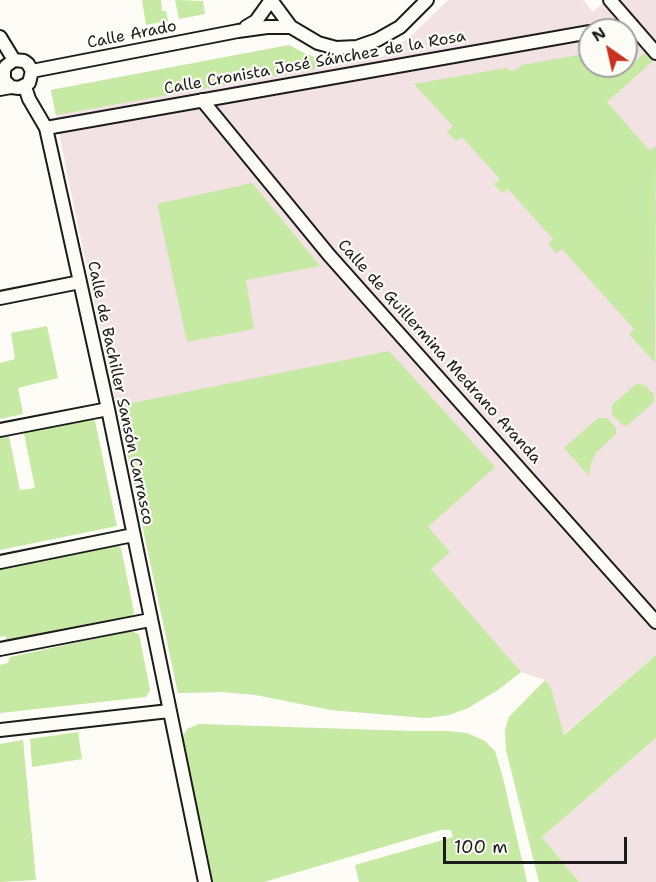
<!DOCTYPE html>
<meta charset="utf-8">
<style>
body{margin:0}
#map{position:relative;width:656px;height:882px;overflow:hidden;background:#fdfcf7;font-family:"Shantell Sans",sans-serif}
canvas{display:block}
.north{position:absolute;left:578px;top:18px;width:60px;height:60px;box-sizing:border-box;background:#fdfcf7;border:2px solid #a3a29f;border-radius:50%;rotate:326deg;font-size:16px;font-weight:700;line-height:24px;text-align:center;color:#1c1c1c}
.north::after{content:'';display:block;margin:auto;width:21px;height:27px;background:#c8321e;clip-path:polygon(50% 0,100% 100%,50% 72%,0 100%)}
.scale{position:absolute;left:443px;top:837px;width:184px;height:27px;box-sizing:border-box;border:3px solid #1c1c1c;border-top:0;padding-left:8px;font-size:18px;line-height:21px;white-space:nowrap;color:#1c1c1c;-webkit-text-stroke:4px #fdfcf7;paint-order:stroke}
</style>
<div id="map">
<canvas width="656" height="882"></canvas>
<div class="north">N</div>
<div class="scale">100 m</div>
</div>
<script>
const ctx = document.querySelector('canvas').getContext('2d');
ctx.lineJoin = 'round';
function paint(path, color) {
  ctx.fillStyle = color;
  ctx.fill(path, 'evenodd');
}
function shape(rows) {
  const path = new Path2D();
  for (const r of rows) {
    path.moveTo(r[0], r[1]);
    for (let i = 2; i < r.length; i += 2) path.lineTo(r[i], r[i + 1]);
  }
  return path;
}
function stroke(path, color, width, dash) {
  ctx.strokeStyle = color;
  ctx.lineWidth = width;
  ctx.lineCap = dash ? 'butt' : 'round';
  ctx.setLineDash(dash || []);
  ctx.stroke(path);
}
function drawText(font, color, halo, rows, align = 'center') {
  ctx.font = font + ' "Shantell Sans",sans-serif';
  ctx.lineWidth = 4.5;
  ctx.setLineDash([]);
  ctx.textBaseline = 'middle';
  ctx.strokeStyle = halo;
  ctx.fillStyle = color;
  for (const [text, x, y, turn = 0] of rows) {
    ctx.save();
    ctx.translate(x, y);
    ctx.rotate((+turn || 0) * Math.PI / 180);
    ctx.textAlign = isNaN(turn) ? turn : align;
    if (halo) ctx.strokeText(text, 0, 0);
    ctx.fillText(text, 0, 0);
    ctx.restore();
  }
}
paint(shape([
 [448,0,583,0,593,12,606,0,656,0,656,655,563,735,551,688,545,680,521,672,468,708,449,715,426,718,331,710,256,695,223,692,178,693,69,184,51,90,289,45,306,54,324,60,345,63,382,57,411,36],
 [590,30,626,30,626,66,590,66],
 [656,738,656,882,579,882,542,837]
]), '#f3e2e4');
paint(shape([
 [142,0,161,0,162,11,166,11,168,21,146,25],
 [175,0,203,1,205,14,179,19],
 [289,45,306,54,323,60,325,67,56,115,51,90],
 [646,52,654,60,607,102,650,151,656,146,655,363,629,334,634,329,562,249,556,253,548,244,553,239,508,189,502,193,494,184,500,179,462,137,456,141,447,132,453,126,414,84,506,68,509,71,516,70,522,65,590,53,590,66,626,66,626,58,632,64],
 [252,183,320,266,246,280,254,329,187,342,157,204],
 [47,326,58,378,18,388,23,414,0,419,0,363,15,359,11,333],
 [389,351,495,467,428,527,450,552,431,569,521,672,498,690,468,708,449,715,426,718,331,710,256,695,223,692,178,693,117,406],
 [636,384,645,385,654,395,654,402,627,426,622,425,612,414,612,405],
 [598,418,607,418,616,428,616,434,596,453,591,463,589,476,564,448],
 [92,419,95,421,117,526,0,550,0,438,9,436,20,490,35,488,24,433],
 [117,545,121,548,134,612,132,616,7,642,6,636,0,637,0,569],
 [131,631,139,634,150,690,146,697,0,713,0,665,8,663,10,657],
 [656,655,656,738,542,837,579,882,539,882,506,750,505,730,509,717,545,680,551,688,564,735],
 [199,724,412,731,448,731,467,733,485,741,495,751,503,778,527,882,359,882,355,865,453,837,451,830,441,830,264,882,210,882,182,746,183,736,187,729],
 [78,732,82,759,32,767,30,739],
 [23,740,36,880,0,882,0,744]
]), '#c6e9a3');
const minor = shape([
 [271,0,291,27,318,43,336,48,357,47,377,40,400,27,427,0],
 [610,0,656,53],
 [246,27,256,21,271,0],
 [601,30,632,25],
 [0,37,14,60],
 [32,71,238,31,267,27,291,27],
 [25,87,29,99,46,128,54,164,108,409,205,882],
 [0,89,11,87,19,88,29,83,32,71,28,64,24,61,14,60,6,66,4,70,4,80,11,87],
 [202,100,329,255,656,622],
 [46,128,590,32],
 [0,298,80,282],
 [0,430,108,409],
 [0,562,133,535],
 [0,649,150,620],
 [0,730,169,711]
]);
stroke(minor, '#1c1c1c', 16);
stroke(minor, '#fdfcf7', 12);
drawText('16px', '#1c1c1c', '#fdfcf7', [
 ["Calle Arado",132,35,-11],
 ["Calle Cronista José Sánchez de la Rosa",315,63,-10],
 ["Calle de Guillermina Medrano Aranda",439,352,48],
 ["Calle de Bachiller Sansón Carrasco",120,393,78]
]);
</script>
